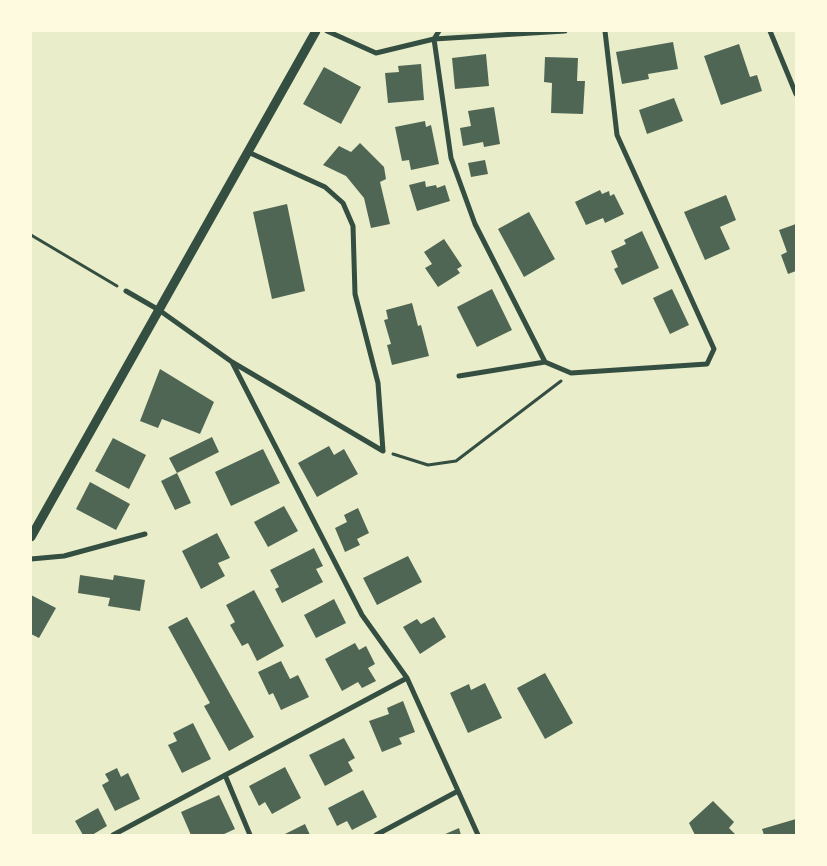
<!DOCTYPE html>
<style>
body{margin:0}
#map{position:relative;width:827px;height:866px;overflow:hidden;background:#e9edc9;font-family:"Roboto Serif",serif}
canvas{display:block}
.frame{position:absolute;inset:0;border:32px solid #fefae0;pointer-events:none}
</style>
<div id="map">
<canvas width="827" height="866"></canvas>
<div class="frame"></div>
</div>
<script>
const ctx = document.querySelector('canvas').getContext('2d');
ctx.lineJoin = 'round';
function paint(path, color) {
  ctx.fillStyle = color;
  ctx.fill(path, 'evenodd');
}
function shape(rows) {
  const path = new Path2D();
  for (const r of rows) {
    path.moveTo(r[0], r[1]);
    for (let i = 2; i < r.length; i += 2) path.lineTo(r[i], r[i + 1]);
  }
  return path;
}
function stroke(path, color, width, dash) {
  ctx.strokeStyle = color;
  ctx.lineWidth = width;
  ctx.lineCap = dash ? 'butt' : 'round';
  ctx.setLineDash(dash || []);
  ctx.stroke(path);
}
paint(shape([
 [673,42,678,69,648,74,649,79,622,84,616,52],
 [739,44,750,77,757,75,762,91,721,105,704,56],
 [486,54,489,86,455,89,452,58],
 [545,57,578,58,577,81,585,81,583,114,551,113,552,83,544,82],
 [421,64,424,100,388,103,385,73,399,72,398,66],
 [324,67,361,87,341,124,303,104],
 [674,98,683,121,647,134,639,110],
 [494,107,500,144,484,147,483,142,463,146,460,128,471,126,468,111],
 [425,121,426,127,431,125,439,164,411,170,409,160,402,161,395,127],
 [360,143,384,167,386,179,380,182,390,224,371,228,364,198,346,176,323,165,339,146,351,152],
 [485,160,488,174,471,177,468,163],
 [425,181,426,187,436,185,437,188,445,185,450,201,417,211,409,185],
 [600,190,602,194,609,191,610,196,614,194,624,214,605,223,603,218,586,225,575,202],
 [726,195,736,220,720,227,730,249,705,260,684,212],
 [287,204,305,291,272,299,253,212],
 [529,212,555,259,524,277,498,229],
 [796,224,796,271,788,274,781,255,787,252,779,230],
 [642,231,659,268,622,285,614,269,618,267,611,251,626,244,624,240],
 [444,239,462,266,457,269,460,273,438,287,425,268,432,264,424,252],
 [492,289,512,330,477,347,457,307],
 [672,289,689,325,670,334,653,298],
 [412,303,418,326,421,325,429,356,392,365,387,345,391,344,384,320,388,319,386,310],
 [160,369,214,402,200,434,162,419,158,428,140,421],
 [212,437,219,452,177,473,169,458],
 [113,438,146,455,129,489,95,471],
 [329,446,334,455,344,449,358,474,317,497,298,463],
 [263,449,280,483,231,506,215,472],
 [177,473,191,503,175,510,161,481],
 [90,482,130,504,116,530,76,509],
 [284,506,298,531,268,547,254,522],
 [358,508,369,533,357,539,360,545,345,552,335,528,347,522,344,515],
 [217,533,230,558,218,563,225,576,201,589,182,551],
 [314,548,323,566,316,569,323,582,282,603,275,589,279,587,270,570],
 [408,556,422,582,377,605,363,578],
 [80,575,113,580,114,575,145,580,140,611,108,606,110,598,78,593],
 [254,590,284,646,257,661,248,643,242,646,230,625,235,622,226,605],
 [31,595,56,608,39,638,31,634],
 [334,599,346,623,316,638,304,615],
 [187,617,254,737,229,751,204,706,210,703,168,627],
 [434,617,446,637,420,654,403,627,417,619,421,624],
 [355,643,359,650,366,646,375,664,368,668,376,681,362,688,358,682,342,691,325,659],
 [281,661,290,679,298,675,309,697,281,710,273,693,269,695,258,672],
 [545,673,573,723,545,739,517,688],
 [485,683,502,718,468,733,450,693,469,684,471,690],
 [403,701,415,732,399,738,402,744,382,752,369,721,389,714,387,708],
 [193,723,211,759,182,773,168,745,177,741,173,733],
 [344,738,355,758,348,762,353,771,325,786,309,755],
 [285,767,301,798,272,814,265,802,259,806,249,786],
 [117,768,121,777,128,773,140,799,115,811,102,785,109,781,105,774],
 [363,790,377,817,352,830,347,821,337,826,328,808],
 [219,795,235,829,222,835,191,835,181,812],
 [713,801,734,822,729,828,736,835,695,835,689,823],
 [98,808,107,826,92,835,83,835,75,821],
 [796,819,796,835,764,835,762,829],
 [305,824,310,835,283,835],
 [459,828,461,835,443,835]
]), '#4f6655');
stroke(shape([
 [31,235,117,286],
 [393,454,428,465,456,461,561,381]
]), '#344e41', 3);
stroke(shape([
 [327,31,376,53,434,39,439,31],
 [565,31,434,39,451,158,475,224,545,362,571,373,707,364,714,349,617,135,605,31],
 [770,31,796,94],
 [248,152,325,187,343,203,353,226,355,294,378,383,383,451],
 [126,291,159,310,232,362,383,451],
 [232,362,362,615,407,678,478,835],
 [459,376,545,362],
 [31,559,64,556,145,534],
 [225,775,250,835],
 [113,835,407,678],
 [376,835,458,791]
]), '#344e41', 5);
stroke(shape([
 [31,537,316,31]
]), '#344e41', 9);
</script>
